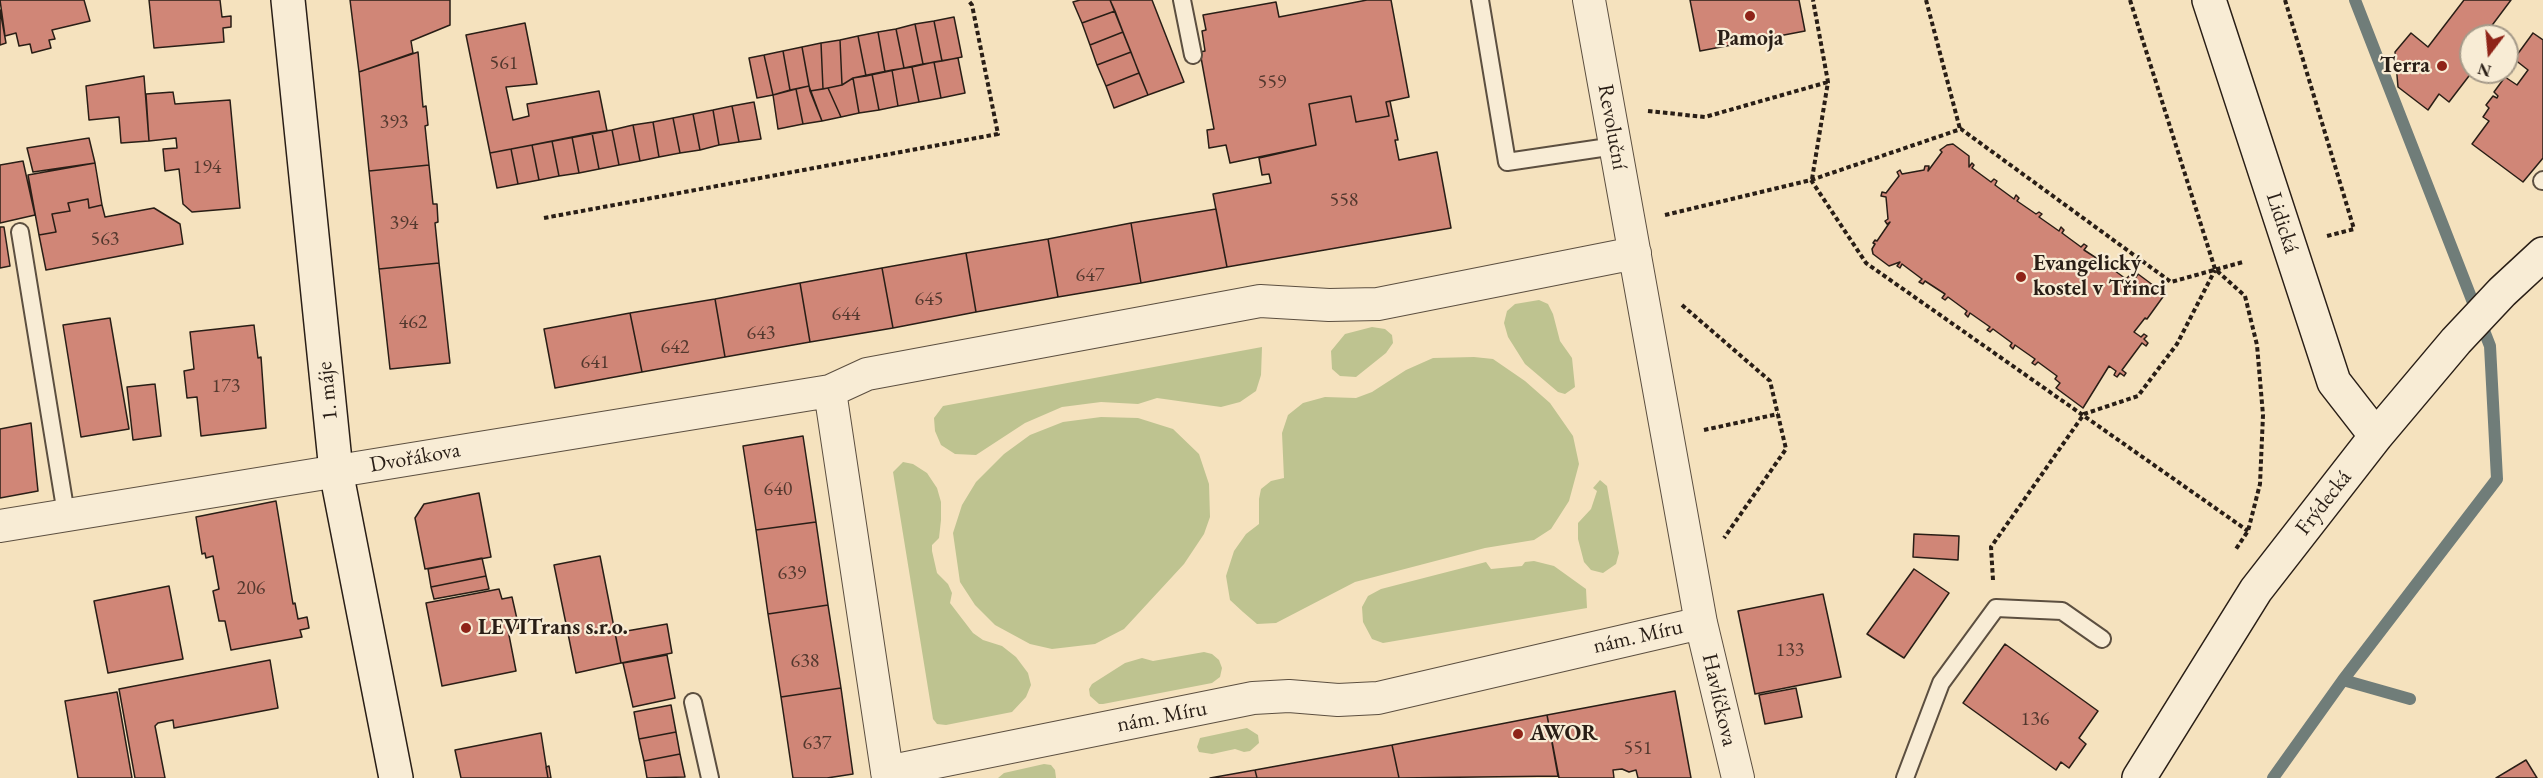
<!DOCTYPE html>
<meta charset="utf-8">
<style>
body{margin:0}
#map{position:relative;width:2543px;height:778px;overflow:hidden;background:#f5e2be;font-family:"EB Garamond",serif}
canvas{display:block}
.north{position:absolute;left:2459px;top:24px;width:60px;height:60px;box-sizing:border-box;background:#f8ecd5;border:2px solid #a59a89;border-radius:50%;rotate:196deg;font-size:16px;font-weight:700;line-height:24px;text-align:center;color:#291e16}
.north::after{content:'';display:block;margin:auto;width:21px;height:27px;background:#8f2418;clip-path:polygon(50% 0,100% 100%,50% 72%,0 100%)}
</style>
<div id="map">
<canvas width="2543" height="778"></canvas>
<div class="north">N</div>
</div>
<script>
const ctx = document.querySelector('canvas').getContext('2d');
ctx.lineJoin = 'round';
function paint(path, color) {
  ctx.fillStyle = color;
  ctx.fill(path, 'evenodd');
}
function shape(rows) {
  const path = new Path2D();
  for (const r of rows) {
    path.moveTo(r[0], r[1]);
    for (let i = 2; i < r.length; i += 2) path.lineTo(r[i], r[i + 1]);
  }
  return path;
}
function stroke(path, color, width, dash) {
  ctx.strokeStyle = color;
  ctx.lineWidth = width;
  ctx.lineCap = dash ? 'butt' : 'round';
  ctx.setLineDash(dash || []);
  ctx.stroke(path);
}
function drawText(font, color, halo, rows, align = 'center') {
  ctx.font = font + ' "EB Garamond",serif';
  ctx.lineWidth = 4.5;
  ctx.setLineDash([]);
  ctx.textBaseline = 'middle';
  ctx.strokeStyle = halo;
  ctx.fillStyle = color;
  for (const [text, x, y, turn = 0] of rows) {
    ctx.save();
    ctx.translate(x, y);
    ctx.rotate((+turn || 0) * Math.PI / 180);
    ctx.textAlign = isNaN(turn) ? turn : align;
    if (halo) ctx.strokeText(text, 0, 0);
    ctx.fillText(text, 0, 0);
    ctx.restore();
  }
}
paint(shape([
 [1539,300,1548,304,1553,314,1560,341,1572,358,1575,387,1565,394,1558,392,1525,364,1508,337,1504,323,1507,311,1515,304],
 [1372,327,1385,329,1392,335,1393,343,1386,353,1356,377,1340,376,1332,369,1331,351,1345,334],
 [1262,347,1261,375,1256,391,1240,402,1221,407,1157,398,1138,404,1101,402,1062,407,1025,423,976,455,955,454,941,445,935,431,934,418,943,406],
 [1474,357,1493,359,1525,381,1550,403,1573,436,1579,464,1569,501,1551,529,1534,540,1485,548,1355,582,1276,623,1257,624,1243,612,1230,600,1226,576,1234,551,1246,534,1259,524,1259,499,1261,489,1271,481,1284,478,1282,433,1288,415,1303,403,1325,397,1356,398,1372,392,1406,370,1433,358],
 [1101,417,1138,418,1173,429,1199,454,1209,484,1210,517,1204,534,1184,564,1124,629,1095,644,1052,649,1030,644,995,625,975,605,960,582,953,533,962,505,976,482,1004,454,1030,435,1063,422],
 [903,462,913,464,927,473,937,488,941,502,941,520,939,538,932,545,932,551,937,573,948,584,952,593,950,603,973,633,983,640,1002,646,1016,657,1028,673,1031,685,1026,697,1012,712,946,725,937,724,933,719,893,472],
 [1600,480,1607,486,1619,553,1616,564,1603,573,1591,570,1584,562,1578,539,1578,523,1591,509,1597,491,1593,488],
 [1534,561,1554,566,1586,589,1587,608,1383,643,1372,639,1363,622,1362,607,1368,596,1381,589,1486,562,1491,569,1522,566,1525,562],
 [1204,652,1212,654,1219,660,1222,668,1220,677,1212,683,1103,704,1099,704,1090,696,1089,689,1092,684,1125,663,1142,658,1153,661],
 [1247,728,1258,735,1259,743,1250,751,1244,752,1235,749,1212,754,1199,752,1197,747,1200,738],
 [1044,764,1051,765,1055,770,1056,778,998,778,1004,773]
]), '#bec390');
stroke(shape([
 [2343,680,2497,479,2490,346,2355,0],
 [2273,778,2343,680,2410,699]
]), '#707d79', 12);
const building = shape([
 [0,0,84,0,90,21,52,30,55,39,49,40,51,48,32,53,30,44,19,46,16,33,5,36,0,0],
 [149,0,220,0,222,17,231,16,231,27,223,28,224,42,154,48,149,0],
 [350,0,450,0,450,25,411,41,413,53,359,72,350,0],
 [1080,0,1110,0,1115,11,1082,23,1073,2,1080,0],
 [1110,0,1152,0,1184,82,1148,95,1110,0],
 [1367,0,1391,0,1409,97,1386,102,1389,116,1356,122,1351,96,1309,104,1316,145,1230,163,1226,145,1209,148,1207,130,1214,129,1200,52,1205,51,1202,31,1206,30,1203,15,1276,2,1279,17,1367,0],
 [1690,0,1799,0,1805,31,1700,51,1690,0],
 [2464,0,2511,0,2484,36,2471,36,2472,72,2449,102,2439,94,2428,110,2398,87,2395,52,2411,33,2428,47,2464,0],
 [0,10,6,43,0,45,0,10],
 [1115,11,1123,32,1090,45,1082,23,1115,11],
 [954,17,962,57,942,61,934,21,954,17],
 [934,21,942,61,923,64,915,24,934,21],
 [525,23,537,84,506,87,513,120,529,116,527,104,599,91,607,131,490,153,466,35,525,23],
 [915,24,923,64,904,68,896,29,915,24],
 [896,29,904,68,885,72,878,32,896,29],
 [878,32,885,72,866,76,858,36,878,32],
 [1123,32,1131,52,1097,65,1090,45,1123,32],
 [2533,33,2543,40,2543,158,2523,182,2472,144,2489,121,2483,117,2489,108,2486,105,2493,96,2497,98,2498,96,2494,92,2505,77,2517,85,2528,70,2514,59,2533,33],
 [858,36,866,76,853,78,842,85,840,40,858,36],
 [840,40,842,85,823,89,821,43,840,40],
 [821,43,823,89,810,91,802,47,821,43],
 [802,47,809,86,790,90,783,51,802,47],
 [783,51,790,90,773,95,764,55,783,51],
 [418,52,423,107,426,106,428,125,425,126,429,165,369,171,359,72,418,52],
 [1131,52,1139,73,1106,86,1097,65,1131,52],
 [764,55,773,95,757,98,749,58,764,55],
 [958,58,965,93,941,98,934,62,958,58],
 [934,62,941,98,919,102,912,67,934,62],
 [912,67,919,102,898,106,892,70,912,67],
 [892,70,898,106,879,110,872,74,892,70],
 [1139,73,1148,95,1114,108,1106,86,1139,73],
 [872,74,879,110,859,113,853,78,872,74],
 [144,76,149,141,121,143,119,117,89,120,86,86,144,76],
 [853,78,859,113,841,117,828,88,842,85,853,78],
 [809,86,822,121,803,124,796,89,809,86],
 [828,88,841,117,822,121,810,91,828,88],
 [796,89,803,124,778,129,773,95,796,89],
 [173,92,175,104,230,100,240,208,192,212,183,204,179,169,165,171,163,149,177,148,176,138,149,141,146,94,173,92],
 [1351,96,1356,122,1389,116,1386,102,1390,101,1398,140,1395,140,1399,160,1437,152,1451,228,1227,267,1213,194,1271,183,1269,174,1262,175,1259,158,1316,145,1309,104,1351,96],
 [754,102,761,139,739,142,732,106,754,102],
 [732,106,739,142,719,145,713,110,732,106],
 [713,110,719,145,700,150,693,114,713,110],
 [693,114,700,150,680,153,673,118,693,114],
 [673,118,680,153,659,157,653,122,673,118],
 [653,122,659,157,640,161,633,125,653,122],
 [633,125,640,161,619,165,612,130,633,125],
 [612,130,619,165,599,169,592,133,612,130],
 [592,133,599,169,579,173,572,137,592,133],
 [572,137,579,173,559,176,552,141,572,137],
 [89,138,95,163,33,172,27,148,89,138],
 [552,141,559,176,539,180,532,145,552,141],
 [1953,144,1969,156,1969,167,1972,163,1974,165,1972,168,1991,182,1994,179,1997,181,1995,185,2014,199,2016,195,2019,198,2017,201,2036,214,2039,212,2042,214,2039,217,2059,231,2061,227,2064,230,2062,233,2081,247,2084,244,2087,246,2084,250,2104,263,2106,260,2109,262,2107,265,2126,279,2129,276,2132,278,2129,282,2134,280,2138,274,2165,294,2147,319,2145,318,2134,332,2141,337,2144,334,2147,336,2144,339,2148,343,2146,346,2142,343,2122,370,2126,373,2124,376,2120,373,2117,377,2114,375,2116,371,2109,366,2083,408,2056,388,2060,383,2055,379,2057,376,2038,362,2035,365,2032,363,2035,359,2015,345,2013,349,2010,346,2012,343,1993,329,1990,332,1987,330,1990,327,1970,313,1968,317,1965,314,1967,311,1948,297,1945,300,1942,298,1945,294,1925,281,1923,284,1919,282,1922,279,1902,264,1900,268,1897,266,1900,262,1889,266,1873,254,1872,249,1875,244,1873,243,1875,240,1877,241,1890,222,1887,224,1885,221,1888,219,1886,197,1881,196,1882,192,1886,193,1899,176,1897,172,1900,170,1902,174,1924,170,1925,166,1929,166,1928,171,1942,152,1940,150,1947,145,1953,144],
 [532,145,539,180,518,184,511,149,532,145],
 [511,149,518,184,497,188,490,153,511,149],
 [23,161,35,215,0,223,0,165,23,161],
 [95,163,102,205,89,208,88,199,68,203,70,211,52,214,56,232,39,235,28,175,95,163],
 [429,165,433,204,437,204,438,222,435,223,439,263,379,269,369,171,429,165],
 [88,199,89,208,102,205,105,217,154,208,180,224,183,244,46,270,39,235,56,232,52,214,70,211,68,203,88,199],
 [1216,209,1227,267,1141,283,1131,223,1216,209],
 [1131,223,1141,283,1058,297,1048,239,1131,223],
 [0,227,4,227,10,266,0,268,0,227],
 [1048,239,1058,297,976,312,966,253,1048,239],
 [966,253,976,312,893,328,882,268,966,253],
 [439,263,450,363,390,369,379,269,439,263],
 [882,268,893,328,810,342,800,283,882,268],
 [800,283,810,342,725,357,715,299,800,283],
 [715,299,725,357,642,372,630,313,715,299],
 [630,313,642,372,555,388,544,329,630,313],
 [110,318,129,429,81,437,63,325,110,318],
 [254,325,258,358,261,357,266,428,201,436,197,397,187,398,184,371,194,369,190,332,254,325],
 [155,384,161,436,133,440,127,387,155,384],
 [31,423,38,491,0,498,0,429,31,423],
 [803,436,816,522,756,530,743,446,803,436],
 [479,493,491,557,425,569,415,518,424,504,479,493],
 [276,501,293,604,295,603,298,619,307,617,309,628,300,630,302,637,231,650,225,621,219,621,213,591,219,589,213,556,206,558,205,553,202,554,196,517,276,501],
 [816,522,828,605,768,614,756,530,816,522],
 [1914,534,1959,536,1958,560,1913,557,1914,534],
 [600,556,621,663,576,673,554,565,600,556],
 [482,558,486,576,431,587,428,569,482,558],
 [1914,569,1949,593,1904,658,1867,634,1914,569],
 [486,576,489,589,434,599,431,587,486,576],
 [169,586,183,659,108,673,94,601,169,586],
 [499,589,502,599,512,597,519,628,508,630,516,671,442,686,426,603,499,589],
 [1823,594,1841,677,1755,694,1738,611,1823,594],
 [828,605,841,688,781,697,768,614,828,605],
 [667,624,672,653,621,663,615,633,667,624],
 [2005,644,2098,711,2079,738,2086,744,2069,768,2061,762,2056,770,1963,703,2005,644],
 [667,655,675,698,633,707,623,663,667,655],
 [270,660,278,708,174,728,173,720,158,723,155,726,165,778,135,778,119,689,270,660],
 [841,688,853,774,827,778,793,778,781,697,841,688],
 [1796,688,1802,717,1765,724,1759,695,1796,688],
 [1675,691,1691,778,1638,778,1636,770,1629,772,1622,769,1613,770,1614,778,1559,778,1547,715,1675,691],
 [117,692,132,778,78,778,65,701,117,692],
 [671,705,676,732,639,739,634,712,671,705],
 [1547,715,1558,776,1399,778,1392,745,1547,715],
 [676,732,680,754,644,761,639,739,676,732],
 [541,733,548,778,461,778,455,750,541,733],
 [1392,745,1399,778,1257,778,1255,770,1392,745],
 [680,754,685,777,647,778,644,761,680,754],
 [2526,760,2537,778,2496,778,2526,760],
 [549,766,551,778,548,778,546,767,549,766],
 [1255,770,1257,778,1210,778,1255,770]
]);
paint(building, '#d08677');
stroke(building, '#291e16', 1.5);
const lane = shape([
 [1182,0,1193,55],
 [1480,0,1507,162,1615,146],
 [2542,181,2543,180],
 [20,232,66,514],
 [693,702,710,778],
 [1905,778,1941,683,1996,608,2062,611,2102,639]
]);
const street = shape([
 [1589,0,1701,623,1738,778],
 [830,391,888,778],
 [0,526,830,391,867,374,1260,301,1329,305,1378,304,1635,253],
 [887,772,1253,698,1289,696,1338,700,1378,698,1701,623]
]);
const secondary = shape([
 [288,0,336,471,396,778],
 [2209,0,2334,382,2376,436],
 [2139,778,2256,590,2376,436,2456,341,2502,292,2543,254]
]);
stroke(lane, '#5c4f40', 20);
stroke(street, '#5c4f40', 34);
stroke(secondary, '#291e16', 36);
stroke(shape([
 [1926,0,1960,129],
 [2130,0,2215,269,2245,296,2257,345,2263,415,2260,484,2248,531,2236,549],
 [2285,0,2354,229,2327,236],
 [1648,111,1705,117,1828,82],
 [1812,179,1828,82,1813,0],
 [1811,180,1961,129,2171,282,2243,262],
 [1665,215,1811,180,1866,263,2248,531],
 [544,218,998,134,972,5,968,0],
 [1682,305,1770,381,1786,449,1724,538],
 [1704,430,1778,414],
 [1993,580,1991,547,2084,414,2138,396,2177,344,2215,270]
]), '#291e16', 4, [4.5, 3]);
stroke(lane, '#f8ecd5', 16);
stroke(street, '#f8ecd5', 32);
stroke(secondary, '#f8ecd5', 33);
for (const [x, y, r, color] of [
 [1750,16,6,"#8f2418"],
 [2442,66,6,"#8f2418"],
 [2021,277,6,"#8f2418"],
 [466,628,6,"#8f2418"],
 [1518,734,6,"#8f2418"]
]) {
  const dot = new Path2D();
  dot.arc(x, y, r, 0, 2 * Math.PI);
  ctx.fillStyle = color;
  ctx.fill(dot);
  stroke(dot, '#f8ecd5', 2);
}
drawText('20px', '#53382e', null, [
 ["561",504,64],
 ["559",1272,83],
 ["393",394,123],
 ["194",207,168],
 ["558",1344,201],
 ["394",404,224],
 ["563",105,240],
 ["647",1090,276],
 ["645",929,300],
 ["644",846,315],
 ["462",413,323],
 ["643",761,334],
 ["642",675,348],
 ["641",595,363],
 ["173",226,387],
 ["640",778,490],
 ["639",792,574],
 ["206",251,589],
 ["133",1790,651],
 ["638",805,662],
 ["136",2035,720],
 ["637",817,744],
 ["551",1638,749]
]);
drawText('bold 22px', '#291e16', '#f8ecd5', [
 ["Pamoja",1750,39,"center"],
 ["Terra",2430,66,"right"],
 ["Evangelický",2033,264],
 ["kostel v Třinci",2033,289],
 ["LEVITrans s.r.o.",478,628],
 ["AWOR",1530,734]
], 'left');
drawText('22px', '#291e16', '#f8ecd5', [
 ["Revoluční",1612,127,80],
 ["Lidická",2282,223,72],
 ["1. máje",328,391,-96],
 ["Dvořákova",415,458,-10],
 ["Frýdecká",2324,503,-52],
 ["nám. Míru",1638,637,-13],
 ["Havlíčkova",1719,700,77],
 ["nám. Míru",1162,717,-11]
]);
</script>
